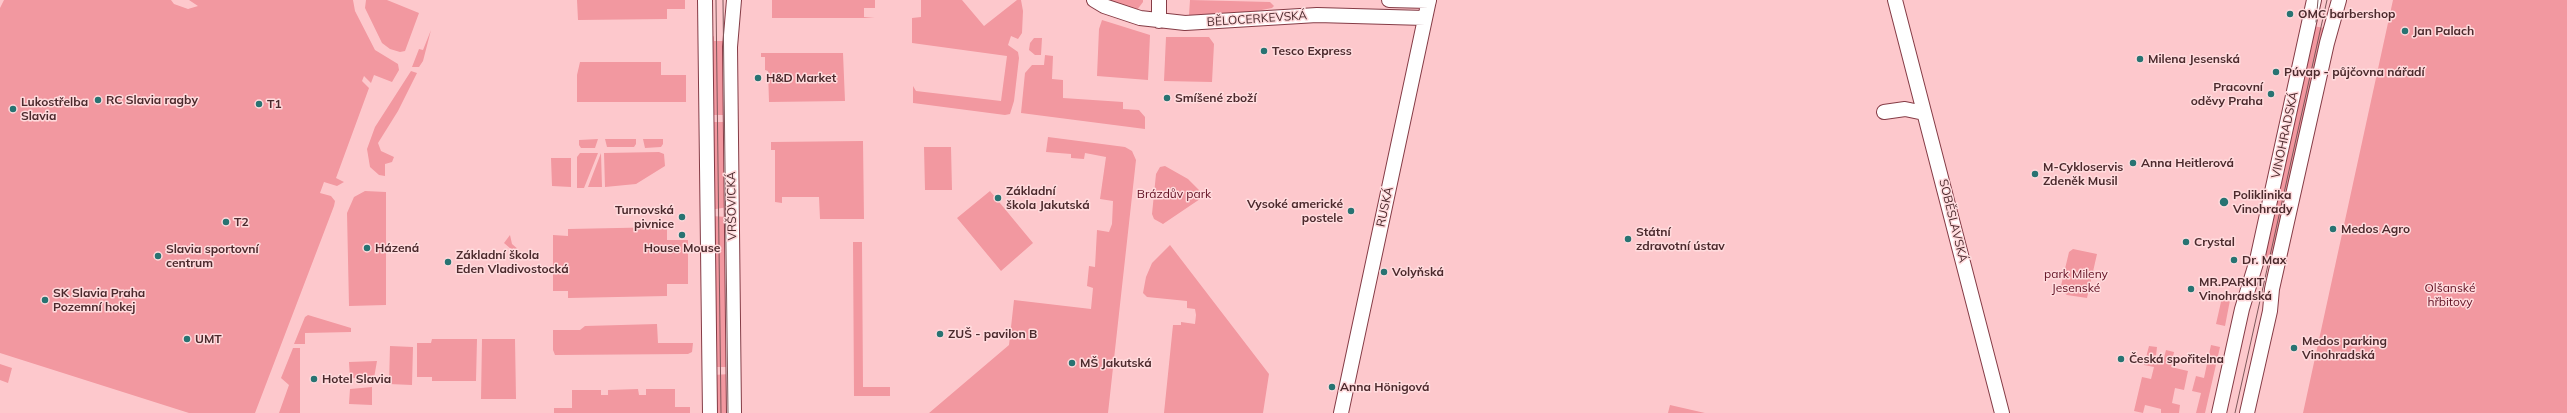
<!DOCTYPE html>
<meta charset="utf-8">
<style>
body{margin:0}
canvas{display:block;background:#fdc8cc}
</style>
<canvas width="2567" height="413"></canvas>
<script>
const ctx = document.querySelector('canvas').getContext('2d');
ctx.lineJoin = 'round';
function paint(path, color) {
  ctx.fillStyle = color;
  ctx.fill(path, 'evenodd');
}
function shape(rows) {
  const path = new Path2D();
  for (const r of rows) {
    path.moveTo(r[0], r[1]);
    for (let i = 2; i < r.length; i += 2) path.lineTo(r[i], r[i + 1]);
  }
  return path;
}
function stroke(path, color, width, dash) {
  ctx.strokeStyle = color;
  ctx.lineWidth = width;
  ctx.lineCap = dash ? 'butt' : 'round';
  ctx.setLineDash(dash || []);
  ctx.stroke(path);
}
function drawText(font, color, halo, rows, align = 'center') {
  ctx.font = font + ' Mulish,sans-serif';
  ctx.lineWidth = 3;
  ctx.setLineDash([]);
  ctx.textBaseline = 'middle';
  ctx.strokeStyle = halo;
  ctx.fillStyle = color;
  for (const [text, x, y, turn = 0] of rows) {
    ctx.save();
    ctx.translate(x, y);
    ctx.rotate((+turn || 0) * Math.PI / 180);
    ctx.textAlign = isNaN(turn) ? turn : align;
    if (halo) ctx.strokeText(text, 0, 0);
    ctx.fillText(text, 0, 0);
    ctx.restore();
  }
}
paint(shape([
 [4,0,171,0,174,4,188,9,198,6,189,0,353,0,355,11,375,50,398,64,399,70,392,82,374,75,371,83,364,76,362,81,369,88,336,178,344,182,337,186,324,182,320,193,331,196,335,201,334,206,255,413,189,413,0,353,0,8],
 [366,0,387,0,419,13,405,51,400,52,390,49,382,43,365,8],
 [577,0,685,0,685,9,667,9,667,19,578,20],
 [772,0,875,0,875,8,864,8,864,17,875,18,772,18],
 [921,0,962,0,984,26,1017,0,1021,0,1023,11,1022,33,1018,39,1011,36,1008,45,1018,52,1019,58,1014,101,1010,114,1005,115,913,103,913,86,916,91,1001,101,1007,56,912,43,912,18,921,17],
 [1107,0,1143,0,1143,2,1137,10],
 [1190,0,1270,2,1274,6,1272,8,1246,13,1189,15],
 [2393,0,2567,0,2567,413,2303,413],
 [1102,20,1150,35,1148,80,1097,76,1099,29],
 [2313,26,2324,28,2271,262,2261,260],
 [431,30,423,61,419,67,412,67,419,49,423,50],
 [714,36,714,41,726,41,727,115,711,115,711,38],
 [1166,37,1209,37,1214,44,1212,82,1164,81],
 [1034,38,1042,38,1041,55,1035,55,1029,50,1030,43],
 [761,53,843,53,845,101,769,102,768,71,765,70,765,57,761,57],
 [1045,55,1053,56,1052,79,1063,80,1063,98,1123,102,1123,109,1139,110,1145,117,1145,129,1021,113,1025,73,1032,65,1044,65],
 [580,62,661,62,661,75,686,75,686,102,577,102,577,75],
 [411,71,417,73,398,111,378,143,381,151,394,157,392,162,385,164,385,176,379,175,370,167,367,149,375,127],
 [711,122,727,122,728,207,716,209,711,209],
 [1048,137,1125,147,1132,151,1136,160,1108,413,929,413,1009,345,1014,300,1091,309,1093,288,1087,286,1089,266,1095,267,1097,230,1109,232,1112,224,1113,201,1100,199,1106,157,1085,153,1084,159,1071,158,1071,154,1046,152],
 [598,139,595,148,581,148,579,145,579,140],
 [605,139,636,139,636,144,634,147,607,147],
 [643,139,663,139,663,144,661,147,645,148],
 [863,141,864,219,820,219,819,197,782,197,782,203,775,202,775,150,771,150,771,142],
 [951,147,952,190,925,190,924,147],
 [659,152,664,154,665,166,636,184,605,187,604,153],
 [580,153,598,153,584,188,577,188,577,157],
 [601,153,602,187,588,187],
 [551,158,571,158,571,187,552,186],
 [1165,166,1188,179,1202,193,1200,199,1163,224,1154,219,1152,214,1156,174,1160,167],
 [365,191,386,192,386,305,349,306,347,213,354,197],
 [990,191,1033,243,1001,271,957,218],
 [711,216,728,217,730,367,713,367],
 [667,227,667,240,688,240,688,284,667,284,667,296,568,298,568,291,553,291,553,235,568,236,568,229],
 [510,235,512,244,519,250,519,258,515,257,511,249,504,243],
 [853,242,862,242,863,387,890,387,890,396,854,396],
 [1170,245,1269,374,1263,413,1164,413,1173,325,1181,325,1181,322,1195,324,1196,315,1195,309,1187,308,1187,301,1147,297,1143,293,1146,277,1152,263],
 [2073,249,2097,254,2087,298,2067,295,2060,290,2069,252],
 [2223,293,2231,295,2225,326,2216,324],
 [308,315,351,328,351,332,305,333,305,344,294,344,305,317],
 [657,324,658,343,693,343,692,352,688,354,555,355,553,350,553,330,580,330,585,326],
 [432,339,477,339,476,381,432,381,432,377,417,377,417,343,431,343],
 [482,339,515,339,516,399,481,399],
 [2211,345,2220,347,2205,413,2196,413,2201,393,2192,391,2196,376,2204,378],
 [390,346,413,347,412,385,389,384],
 [2149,346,2157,347,2156,356,2164,358,2166,350,2174,352,2171,367,2188,371,2184,390,2175,388,2172,403,2180,405,2179,413,2161,413,2161,409,2145,405,2143,413,2134,411,2142,377,2151,379,2154,367,2144,365],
 [293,348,300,348,300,413,279,413,289,385,281,378],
 [377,361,374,378,350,378,349,362],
 [0,364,12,368,8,383,0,380],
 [730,374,730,413,714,413,713,375],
 [372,387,372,405,349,404,350,389],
 [638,389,639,395,646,395,646,389,675,389,675,407,690,407,690,413,554,413,554,408,572,408,572,390,601,390,601,395,608,395,608,390],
 [1670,405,1705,413,1668,413]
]), '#f298a0');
const secondary = shape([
 [705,0,710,413],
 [1094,0,1104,6,1140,18,1185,23,1317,15,1425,18],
 [1389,0,1429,1],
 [1895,0,2002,413],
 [1159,21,1159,0],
 [1884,112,1905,109,1924,113],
 [734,413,730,47,734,0],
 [1341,413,1429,0],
 [2219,413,2242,309,2257,260,2314,0],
 [2247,413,2270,311,2272,289,2327,43,2339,0]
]);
stroke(secondary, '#853c46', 16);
stroke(secondary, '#fff', 14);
stroke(shape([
 [716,0,721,413],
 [723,0,728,413],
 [2316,22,2318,0],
 [2235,413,2327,0]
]), '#7e575a', 1);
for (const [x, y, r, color] of [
 [2290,14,4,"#287372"],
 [2405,31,4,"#287372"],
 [1264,51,4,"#287372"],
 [2140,59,4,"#287372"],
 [2276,72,4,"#287372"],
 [758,78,4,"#287372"],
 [2271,94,4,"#287372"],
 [1167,98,4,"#287372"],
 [98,100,4,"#287372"],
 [259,104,4,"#287372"],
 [13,109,4,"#287372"],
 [2133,163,4,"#287372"],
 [2035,174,4,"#287372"],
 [998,198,4,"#287372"],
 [2224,202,5,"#287372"],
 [1351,211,4,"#287372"],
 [682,217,4,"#287372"],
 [226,222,4,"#287372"],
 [2333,229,4,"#287372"],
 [682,235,4,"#287372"],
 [1628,239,4,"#287372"],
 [2186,242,4,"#287372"],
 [367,248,4,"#287372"],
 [158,256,4,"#287372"],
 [2234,260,4,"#287372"],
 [448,262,4,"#287372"],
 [1384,272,4,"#287372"],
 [2191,289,4,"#287372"],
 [45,300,4,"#287372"],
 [940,334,4,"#287372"],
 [187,339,4,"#287372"],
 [2294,348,4,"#287372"],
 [2121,359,4,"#287372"],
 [1072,363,4,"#287372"],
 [314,379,4,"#287372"],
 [1332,387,4,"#287372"]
]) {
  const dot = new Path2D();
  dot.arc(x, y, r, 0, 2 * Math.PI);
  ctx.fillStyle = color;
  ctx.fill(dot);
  stroke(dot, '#ffdbdd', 1.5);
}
drawText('bold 12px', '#4c2a2d', '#ffdbdd', [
 ["OMC barbershop",2298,14],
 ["Jan Palach",2413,31],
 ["Tesco Express",1272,51],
 ["Milena Jesenská",2148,59],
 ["Púvap - půjčovna nářadí",2284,72],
 ["H&D Market",766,78],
 ["Pracovní",2263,87,"right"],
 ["oděvy Praha",2263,101,"right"],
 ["Smíšené zboží",1175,98],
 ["RC Slavia ragby",106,100],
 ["Lukostřelba",21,102],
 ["Slavia",21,116],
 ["T1",267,104],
 ["Anna Heitlerová",2141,163],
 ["M-Cykloservis",2043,167],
 ["Zdeněk Musil",2043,181],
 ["Základní",1006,191],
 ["škola Jakutská",1006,205],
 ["Poliklinika",2233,195],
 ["Vinohrady",2233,209],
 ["Vysoké americké",1343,204,"right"],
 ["postele",1343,218,"right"],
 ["Turnovská",674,210,"right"],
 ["pivnice",674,224,"right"],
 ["T2",234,222],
 ["Medos Agro",2341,229],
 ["Státní",1636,232],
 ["zdravotní ústav",1636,246],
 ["Crystal",2194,242],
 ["Házená",375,248],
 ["House Mouse",682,248,"center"],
 ["Slavia sportovní",166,249],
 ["centrum",166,263],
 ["Základní škola",456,255],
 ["Eden Vladivostocká",456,269],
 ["Dr. Max",2242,260],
 ["Volyňská",1392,272],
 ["MR.PARKIT",2199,282],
 ["Vinohradská",2199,296],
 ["SK Slavia Praha",53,293],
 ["Pozemní hokej",53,307],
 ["ZUŠ - pavilon B",948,334],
 ["UMT",195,339],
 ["Medos parking",2302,341],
 ["Vinohradská",2302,355],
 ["Česká spořitelna",2129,359],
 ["MŠ Jakutská",1080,363],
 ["Hotel Slavia",322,379],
 ["Anna Hӧnigová",1340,387]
], 'left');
drawText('12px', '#4c2a2d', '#ffdbdd', [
 ["BĚLOCERKEVSKÁ",1257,19,-4],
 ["VINOHRADSKÁ",2285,135,-78],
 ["VRŠOVICKÁ",732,206,-91],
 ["RUSKÁ",1385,207,-78],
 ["SOBĚSLAVSKÁ",1953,221,76]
]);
drawText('12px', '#611022', '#ffdbdd', [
 ["Brázdův park",1174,194],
 ["park Mileny",2076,274],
 ["Jesenské",2076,288],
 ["Olšanské",2450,288],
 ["hřbitovy",2450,302]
]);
</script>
